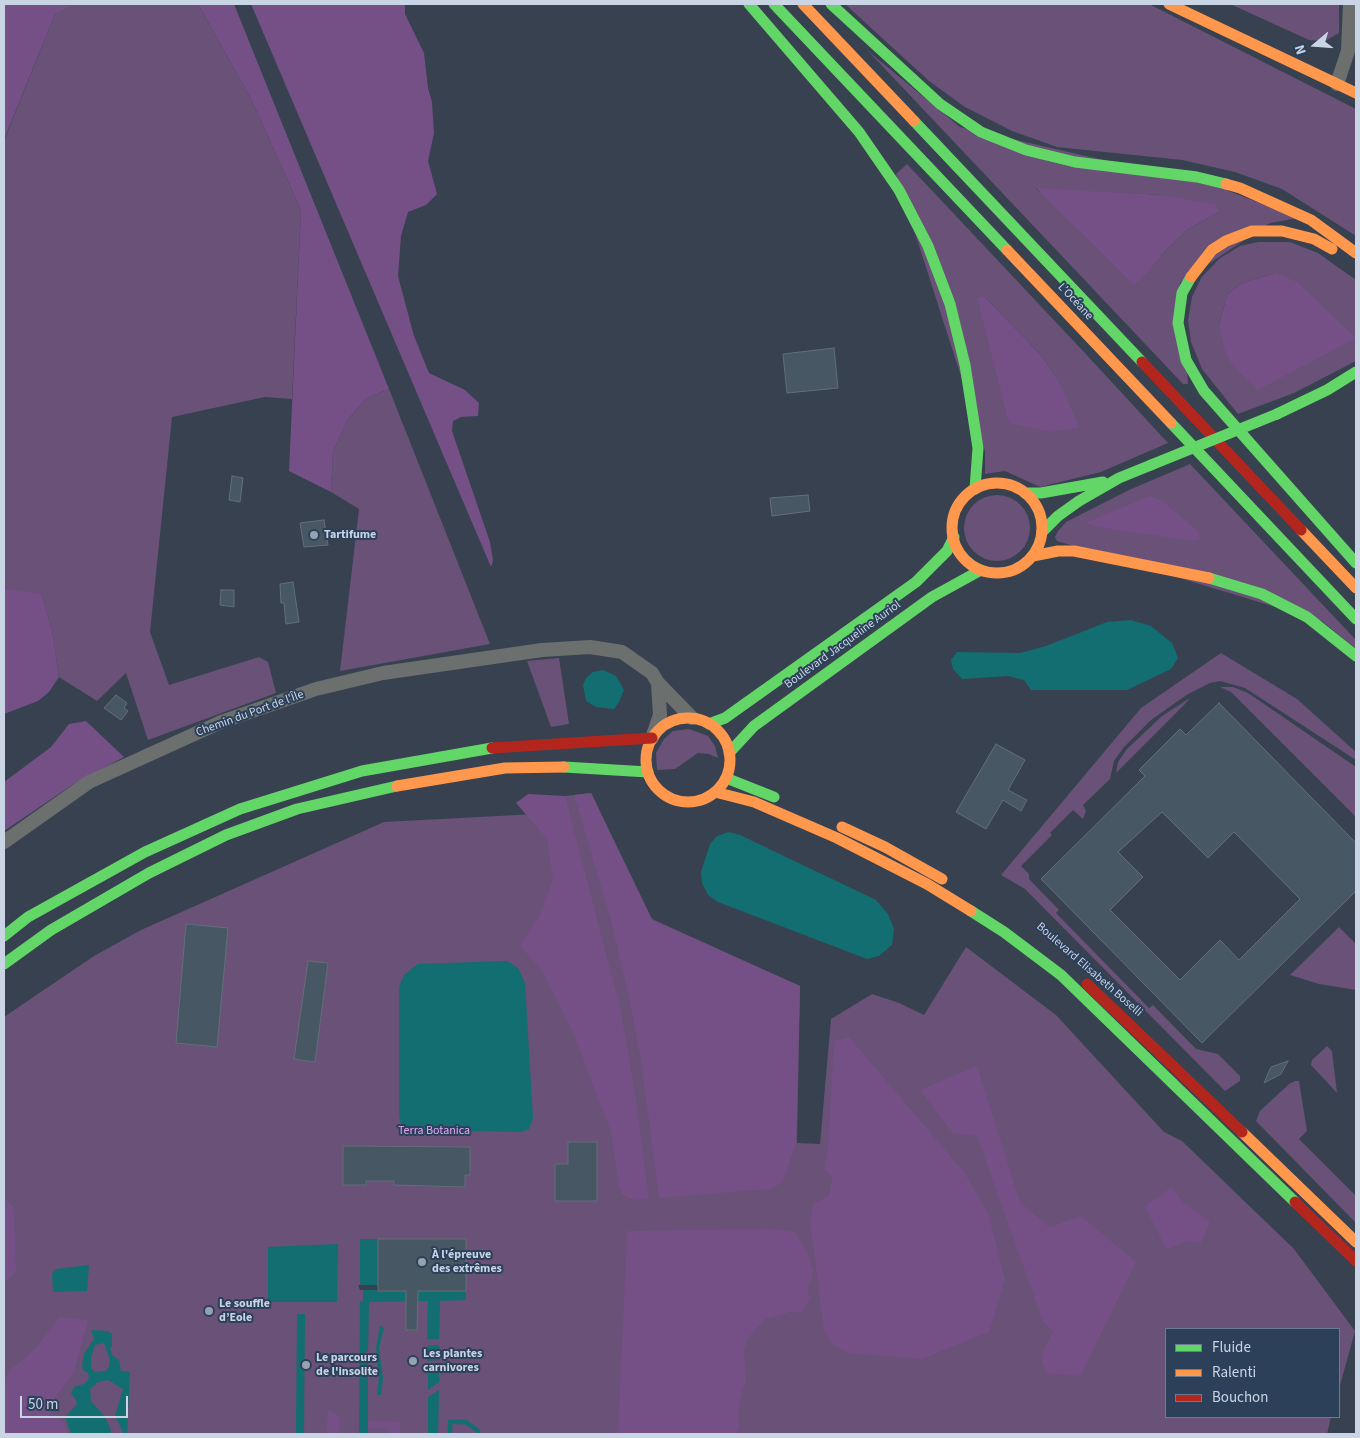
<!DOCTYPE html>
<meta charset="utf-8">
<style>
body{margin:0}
#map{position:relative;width:1360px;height:1438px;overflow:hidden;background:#384150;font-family:"Source Sans 3",sans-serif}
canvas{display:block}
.frame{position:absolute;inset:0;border:5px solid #c9d5e5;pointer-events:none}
.legend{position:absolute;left:1165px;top:1328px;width:175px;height:90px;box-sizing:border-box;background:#2d405a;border:1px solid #6b7c92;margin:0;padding:6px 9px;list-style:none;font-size:15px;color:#c9d5e5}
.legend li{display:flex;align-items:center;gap:10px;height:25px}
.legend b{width:25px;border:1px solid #6b7c92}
.north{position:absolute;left:1290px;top:20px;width:50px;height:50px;-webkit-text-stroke:4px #2d405a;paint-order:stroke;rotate:252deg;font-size:14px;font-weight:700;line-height:20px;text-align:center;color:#c9d5e5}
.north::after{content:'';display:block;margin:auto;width:18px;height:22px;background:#c9d5e5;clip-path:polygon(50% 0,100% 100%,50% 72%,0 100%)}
.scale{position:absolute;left:20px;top:1396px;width:108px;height:22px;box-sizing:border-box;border:2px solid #c9d5e5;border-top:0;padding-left:6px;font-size:15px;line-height:18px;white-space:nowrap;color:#c9d5e5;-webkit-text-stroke:4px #2d405a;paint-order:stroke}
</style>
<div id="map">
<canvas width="1360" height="1438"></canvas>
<div class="frame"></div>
<ul class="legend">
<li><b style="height:6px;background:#63d668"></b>Fluide</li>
<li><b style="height:6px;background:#ff974d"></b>Ralenti</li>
<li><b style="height:6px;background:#b3261e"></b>Bouchon</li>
</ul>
<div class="north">N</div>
<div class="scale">50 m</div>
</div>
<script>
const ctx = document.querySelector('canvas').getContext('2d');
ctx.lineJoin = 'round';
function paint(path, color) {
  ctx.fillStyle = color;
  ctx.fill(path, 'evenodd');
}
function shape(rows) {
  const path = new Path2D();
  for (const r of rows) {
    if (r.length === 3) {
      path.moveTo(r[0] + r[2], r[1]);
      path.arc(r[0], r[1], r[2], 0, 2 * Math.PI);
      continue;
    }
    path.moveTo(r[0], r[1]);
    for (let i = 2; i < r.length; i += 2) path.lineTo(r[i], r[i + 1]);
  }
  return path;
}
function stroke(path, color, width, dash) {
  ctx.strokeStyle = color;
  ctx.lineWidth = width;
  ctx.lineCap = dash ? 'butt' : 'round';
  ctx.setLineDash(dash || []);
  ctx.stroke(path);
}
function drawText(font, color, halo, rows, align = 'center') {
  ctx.font = font + ' "Source Sans 3",sans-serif';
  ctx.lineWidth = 4;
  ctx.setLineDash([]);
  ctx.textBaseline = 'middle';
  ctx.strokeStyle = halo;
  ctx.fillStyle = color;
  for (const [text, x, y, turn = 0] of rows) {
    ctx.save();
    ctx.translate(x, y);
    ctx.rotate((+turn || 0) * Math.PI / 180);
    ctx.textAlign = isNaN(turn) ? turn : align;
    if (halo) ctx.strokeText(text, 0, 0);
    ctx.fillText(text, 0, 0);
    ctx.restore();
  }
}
paint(shape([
 [71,4,198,4,251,99,301,210,292,399,265,397,172,417,150,632,169,685,259,657,268,662,276,693,148,740,126,673,97,701,59,677,52,629,41,595,4,588,4,141,55,14],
 [845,4,1149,4,1356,109,1356,236,1282,189,1235,172,1182,160,1057,147,1012,131,965,107,929,81],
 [1230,4,1339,4,1339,33,1325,41,1309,40],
 [868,51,960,127,1216,186,1298,218,1270,223,1180,283,1188,384,1183,384],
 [1036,189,1163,195,1219,212,1187,230,1165,251,1151,269],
 [907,164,1084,352,1168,443,1101,472,1040,487,1005,471,985,474,985,451,896,174],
 [984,296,1042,356,1060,383],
 [1258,242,1290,242,1318,253,1356,280,1356,361,1294,393,1238,414,1202,369,1191,342,1188,321,1192,297,1201,278,1220,258,1240,246],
 [1276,273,1219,325,1227,295,1242,283],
 [389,389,490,644,340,671,359,509,331,492,333,452,348,419,367,398],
 [1190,464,1356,640,1356,649,1322,621,1057,541,1055,537,1058,531,1066,522,1129,490],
 [997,528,33],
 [1221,653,1297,699,1356,752,1356,760,1245,688,1220,681,1210,683,1188,694,1151,720,1124,747,1114,761,1110,779,1083,805,1086,811,1083,819,1073,810,1050,833,1052,835,1021,866,1029,874,1029,879,1059,910,1056,913,1149,1008,1153,1005,1196,1049,1218,1054,1240,1076,1240,1081,1225,1091,1025,889,1001,875,1141,708],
 [559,658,569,724,551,727,527,661],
 [1220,687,1233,687,1248,693,1356,767,1356,817,1231,692],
 [1190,698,1185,704,1116,773,1118,762,1127,749,1162,716],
 [689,729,708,736,715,746,718,758,709,754,698,753,675,769,657,770,656,753,664,739,673,731],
 [591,793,652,919,800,986,797,1143,820,1144,831,1019,872,994,899,1003,924,1015,966,947,1056,1015,1164,1132,1182,1141,1294,1249,1355,1331,1339,1389,1339,1329,1166,1329,1166,1417,1331,1417,1327,1434,4,1434,4,1017,94,956,141,930,384,822,536,814,565,796],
 [1339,927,1356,944,1356,990,1319,984,1290,975],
 [1327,1046,1332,1051,1337,1093,1311,1065,1312,1060],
 [1295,1081,1299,1081,1307,1131,1299,1139,1356,1196,1356,1223,1256,1121,1260,1111,1289,1084]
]), '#695177');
paint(shape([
 [4,4,71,4,71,6,55,14,4,140],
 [198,4,234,4,389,389,367,398,348,419,333,452,331,492,289,471,301,210,251,99],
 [251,4,405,4,405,14,424,53,428,88,432,102,434,133,428,161,437,194,426,205,408,212,401,236,398,276,414,336,429,373,465,390,479,403,478,416,461,417,453,421,452,431,490,542,493,561,491,567],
 [1036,188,1163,195,1216,205,1219,212,1187,230,1165,251,1151,269,1134,285],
 [1276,273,1297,282,1356,338,1258,390,1233,366,1226,354,1219,325,1227,295,1242,283],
 [984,296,1042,356,1060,383,1079,427,1051,432,1009,423,977,298],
 [1150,496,1161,500,1198,531,1200,539,1193,541,1097,527,1085,523],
 [4,588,41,594,52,629,59,677,49,692,38,701,4,714],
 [86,721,124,757,72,785,4,831,4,782,51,747,69,724],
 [591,793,652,920,800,986,796,1143,782,1183,770,1189,659,1198,641,1061,630,1002,610,917,574,795],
 [528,794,565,796,621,1011,635,1093,649,1199,636,1200,629,1198,622,1194,619,1187,611,1132,573,1032,543,972,520,946,540,915,553,879,547,839,516,803],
 [849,1037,964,1172,988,1213,1005,1280,989,1332,922,1359,848,1353,832,1344,824,1331,810,1219,813,1204,829,1196,832,1177,824,1169,828,1149,834,1041],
 [977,1066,1020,1202,1049,1227,1081,1216,1136,1262,1080,1376,1046,1373,1041,1356,1053,1331,1043,1322,977,1136,953,1133,920,1090],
 [1171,1187,1184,1203,1210,1222,1201,1243,1187,1241,1167,1250,1145,1207],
 [4,1197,14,1208,16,1272,4,1283],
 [771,1229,795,1232,807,1252,813,1272,812,1280,807,1287,810,1299,801,1313,791,1312,765,1319,748,1338,744,1352,746,1380,740,1400,738,1413,739,1425,736,1434,618,1434,627,1231],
 [60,1317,88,1320,74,1372,49,1405,53,1418,63,1420,67,1434,4,1434,4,1381,11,1369,33,1351],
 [328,1410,339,1416,339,1434,326,1434],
 [368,1421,400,1422,401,1434,388,1434,388,1428,369,1428,368,1430]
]), '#745086');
paint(shape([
 [1131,620,1151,626,1172,643,1178,658,1171,669,1127,690,1031,690,1024,680,1008,676,962,679,953,669,951,660,957,652,1020,653,1046,646,1107,622],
 [603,670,616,676,624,690,619,702,614,709,596,707,586,701,583,685,586,678,593,672],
 [729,832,740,835,876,900,888,914,894,929,892,945,879,956,867,959,718,902,708,895,702,883,701,872,710,844,717,836],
 [507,961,518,968,525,983,533,1119,529,1129,521,1132,407,1130,400,1122,399,1112,399,987,404,975,418,964],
 [360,1239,378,1239,378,1291,466,1291,466,1300,440,1301,439,1339,427,1339,428,1301,369,1302,368,1352,366,1352,365,1363,368,1363,368,1434,359,1434,360,1302,363,1301,363,1285,360,1284],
 [338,1244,337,1302,268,1302,268,1247],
 [89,1265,87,1291,53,1292,52,1274,56,1269],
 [297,1314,305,1314,304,1434,296,1434],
 [380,1326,384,1328,379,1348,383,1379,381,1395,377,1395,379,1378,376,1348],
 [91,1330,108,1331,112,1334,112,1346,110,1349,113,1356,119,1360,121,1371,130,1372,127,1434,124,1434,115,1416,123,1389,108,1380,98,1382,90,1389,91,1401,105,1417,111,1430,110,1434,71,1434,65,1417,77,1404,76,1400,71,1393,74,1387,84,1384,89,1379,88,1373,83,1370,82,1365,84,1354,94,1339],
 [104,1343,110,1360,109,1367,106,1371,95,1372,91,1369,91,1357,95,1345],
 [428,1345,439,1345,440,1360,427,1361],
 [428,1366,439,1366,439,1382,428,1390],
 [439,1390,438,1434,428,1434,428,1397]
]), '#126e71');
paint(shape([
 [358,1285,378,1285,378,1290,360,1290]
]), '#384150');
stroke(shape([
 [450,1434,450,1422,466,1422,478,1431]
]), '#126e71', 4.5);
const building = shape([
 [834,348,838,388,787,393,783,354,834,348],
 [232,476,243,478,240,502,229,500,232,476],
 [808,495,810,511,772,516,770,498,808,495],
 [324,520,328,545,304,547,300,523,324,520],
 [293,582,299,622,286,624,284,603,281,603,280,584,293,582],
 [221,590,234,590,234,607,220,605,221,590],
 [116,695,127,703,124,708,128,711,121,720,104,708,116,695],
 [1219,703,1356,843,1356,891,1202,1043,1041,879,1145,776,1139,770,1180,729,1186,735,1219,703],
 [1162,812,1208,858,1234,832,1300,899,1239,960,1220,940,1180,980,1110,910,1143,877,1118,852,1162,812],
 [996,744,1025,760,1008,790,1027,800,1021,811,1003,800,986,829,956,812,996,744],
 [186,924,228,928,217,1047,176,1043,186,924],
 [308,961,328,963,315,1062,294,1059,308,961],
 [1288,1061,1281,1074,1264,1083,1271,1067,1288,1061],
 [568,1142,597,1142,597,1201,555,1201,555,1164,568,1164,568,1142],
 [343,1146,470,1147,470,1175,465,1175,465,1187,394,1185,394,1181,366,1181,366,1185,343,1185,343,1146],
 [378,1239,466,1239,466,1291,418,1291,417,1330,406,1330,406,1291,378,1291,378,1239]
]);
paint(building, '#475764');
stroke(building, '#636e79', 1);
stroke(shape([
 [1337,84,1348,51,1350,4],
 [652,738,660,715,658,683,692,718],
 [4,842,89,782,221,722,316,689,383,673,542,650,590,647,622,652,652,673,658,683]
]), '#6b6f6e', 14);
stroke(shape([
 [749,4,859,132,899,190,928,246,950,304,965,365,978,448,975,489],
 [774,4,1007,250],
 [831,4,940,104,981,132,1026,150,1075,162,1197,177,1226,184],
 [914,121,1142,362],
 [1191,277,1182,293,1178,323,1186,360,1204,391,1356,563],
 [1277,414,1327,390,1356,372],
 [1171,423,1356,619],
 [1025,493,1041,493,1103,482],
 [1042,532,1058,516,1079,501,1119,478,1151,465],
 [1209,578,1262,594,1307,617,1356,656],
 [709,724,725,718,916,582,947,551,954,537],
 [729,753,754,726,932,597,981,570],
 [564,767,648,772],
 [726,778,774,797],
 [971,911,1004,932,1061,975,1295,1202],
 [4,936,28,917,145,852,240,809,362,771,492,748],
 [4,964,51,930,149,873,226,835,297,809,397,786]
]), '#63d668', 11);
stroke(shape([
 [803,4,914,121],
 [1169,4,1356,93],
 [1226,184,1240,188,1311,220,1356,253],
 [1007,250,1171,423],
 [1191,277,1212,250,1226,241,1252,231,1282,231,1314,239,1332,249],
 [997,528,45],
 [1301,530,1356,588],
 [1033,556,1058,551,1074,551,1209,578],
 [688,760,42],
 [397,786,505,768,564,767],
 [715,792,754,802,837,838,927,884,971,911],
 [842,827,885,847,942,879],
 [1242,1132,1356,1242]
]), '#ff974d', 11);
stroke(shape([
 [1142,362,1301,530],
 [492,748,652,738],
 [1087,984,1242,1132],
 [1295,1202,1356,1261]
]), '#b3261e', 11);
stroke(shape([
 [1151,465,1277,414]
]), '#63d668', 11);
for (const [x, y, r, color] of [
 [314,535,5,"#96a1b1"],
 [422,1262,5,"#96a1b1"],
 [209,1311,5,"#96a1b1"],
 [413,1361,5,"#96a1b1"],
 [306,1365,5,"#96a1b1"]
]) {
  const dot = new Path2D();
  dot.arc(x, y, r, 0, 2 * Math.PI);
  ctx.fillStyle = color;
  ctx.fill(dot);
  stroke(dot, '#2d405a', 2);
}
drawText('12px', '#c9d5e5', '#2d405a', [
 ["L’Océane",1075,302,47],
 ["Boulevard Jacqueline Auriol",843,645,-36],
 ["Chemin du Port de l'Île",250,714,-20],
 ["Boulevard Elisabeth Boselli",1089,970,41]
]);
drawText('bold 12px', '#c9d5e5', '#2d405a', [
 ["Tartifume",324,535],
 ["À l'épreuve",432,1255],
 ["des extrêmes",432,1269],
 ["Le souffle",219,1304],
 ["d’Eole",219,1318],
 ["Les plantes",423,1354],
 ["carnivores",423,1368],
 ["Le parcours",316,1358],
 ["de l'insolite",316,1372]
], 'left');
drawText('12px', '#e5a7fd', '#2d405a', [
 ["Terra Botanica",434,1131]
]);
</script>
